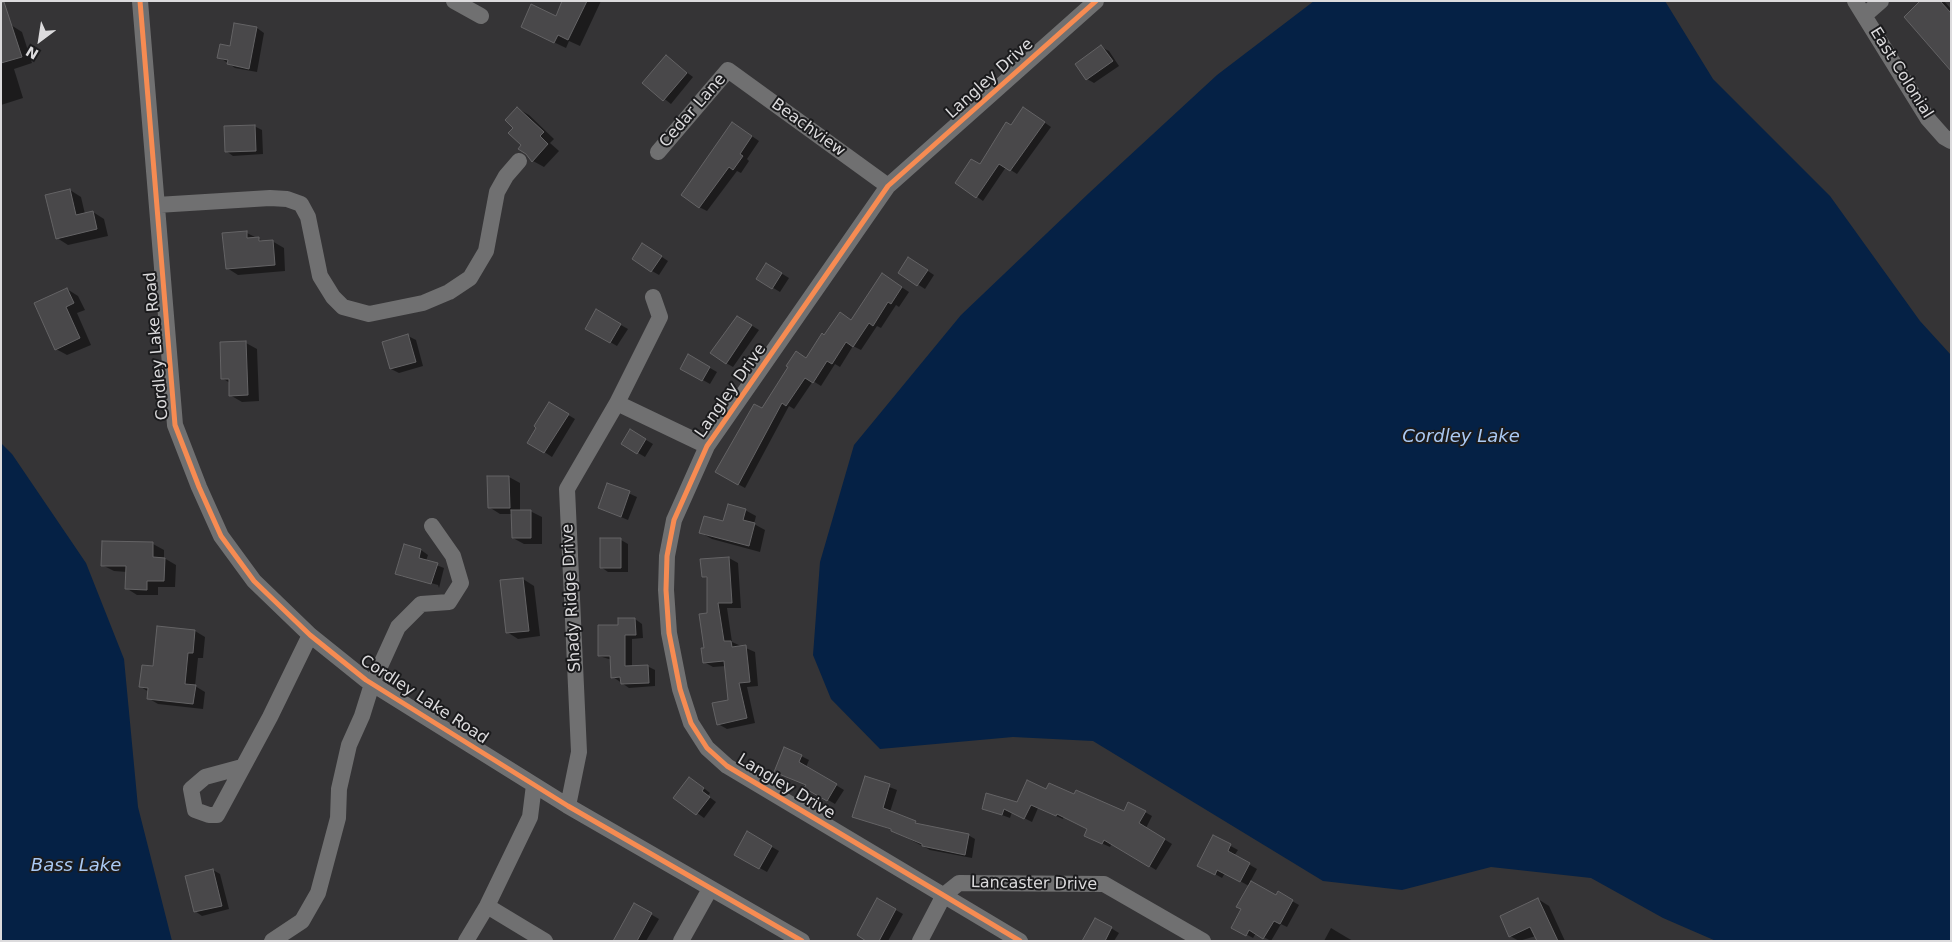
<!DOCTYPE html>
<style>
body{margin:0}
#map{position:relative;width:1952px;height:942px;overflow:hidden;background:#353436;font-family:"DejaVu Sans",sans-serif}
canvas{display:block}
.frame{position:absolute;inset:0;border:2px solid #dcdbdd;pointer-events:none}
.north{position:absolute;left:15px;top:15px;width:50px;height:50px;-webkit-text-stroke:4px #1b1b1d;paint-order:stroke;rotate:211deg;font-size:14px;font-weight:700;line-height:20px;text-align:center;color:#dcdbdd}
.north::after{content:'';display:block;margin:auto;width:18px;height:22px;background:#dcdbdd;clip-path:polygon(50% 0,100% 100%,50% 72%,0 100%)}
</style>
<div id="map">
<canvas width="1952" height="942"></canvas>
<div class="frame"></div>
<div class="north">N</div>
</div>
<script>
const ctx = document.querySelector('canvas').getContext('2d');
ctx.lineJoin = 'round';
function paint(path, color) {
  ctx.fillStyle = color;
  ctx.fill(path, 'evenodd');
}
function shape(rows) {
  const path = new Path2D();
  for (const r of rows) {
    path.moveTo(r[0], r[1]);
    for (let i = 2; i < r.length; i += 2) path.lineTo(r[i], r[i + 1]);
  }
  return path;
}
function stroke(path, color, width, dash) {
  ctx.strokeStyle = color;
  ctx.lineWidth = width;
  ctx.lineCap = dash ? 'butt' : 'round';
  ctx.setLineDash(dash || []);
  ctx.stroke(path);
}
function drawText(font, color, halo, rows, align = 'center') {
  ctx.font = font + ' "DejaVu Sans",sans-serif';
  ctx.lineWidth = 4;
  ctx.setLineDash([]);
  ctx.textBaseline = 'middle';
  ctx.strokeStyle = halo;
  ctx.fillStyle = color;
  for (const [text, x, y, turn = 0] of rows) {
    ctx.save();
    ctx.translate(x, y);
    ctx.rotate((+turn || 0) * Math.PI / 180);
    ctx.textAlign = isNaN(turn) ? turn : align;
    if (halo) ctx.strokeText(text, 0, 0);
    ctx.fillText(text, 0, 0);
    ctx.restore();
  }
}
paint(shape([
 [1314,1,1665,1,1713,79,1830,196,1920,321,1951,355,1951,941,1716,941,1663,918,1591,878,1491,867,1402,890,1323,881,1093,741,1013,737,880,749,831,699,813,655,820,562,854,445,961,315,1089,193,1217,75],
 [1,443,12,454,86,563,124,659,138,807,172,941,1,941]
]), '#052145');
paint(shape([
 [564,1,601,1,580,46,569,41,566,48,522,27,556,17],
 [1922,1,1944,1,1951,9,1951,69],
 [235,24,257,28,264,33,257,72,235,68,219,57,231,48],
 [11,25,22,32,32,63,14,69,23,98,1,105,1,29],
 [1101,47,1109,51,1119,66,1094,83,1087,79],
 [666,57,693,77,671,104,644,83],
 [517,108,529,115,554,139,550,143,559,151,544,167,533,161,527,153,515,128],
 [1031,113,1051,127,1017,174,1006,167,983,201,976,196,980,165,1012,127],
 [254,126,262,130,263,154,233,156,226,151],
 [740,128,759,141,747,159,749,161,741,173,737,171,707,211,699,207],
 [70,190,81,197,85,214,93,212,104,219,108,236,68,245,57,238],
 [247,233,265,242,272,241,284,248,285,271,238,275,227,268],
 [650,249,668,261,659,275,652,271],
 [916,263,934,275,925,289,900,273],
 [766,264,789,278,780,292,757,278],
 [889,279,909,292,899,307,896,305,881,328,877,326,861,350,853,346,840,367,835,364,821,386,813,381,794,409,789,406,745,488,716,472,762,410,825,336,852,321],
 [67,289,78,296,85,310,77,313,91,345,67,355,56,349],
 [596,311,628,329,617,346,586,328],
 [738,317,759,330,733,367,726,363],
 [408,336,416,340,423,366,399,373,391,369],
 [246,343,257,349,259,401,242,402,230,395,230,383,222,378],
 [689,356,717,372,710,384,682,368],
 [550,404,575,419,552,457,529,442],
 [631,431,653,444,645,457,623,444],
 [509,477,520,483,520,511,530,511,542,517,542,544,524,544,513,538,513,514,500,514,489,507],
 [608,484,637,497,628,520,599,508],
 [745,510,756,516,754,524,765,530,760,552,712,539,701,533,724,523],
 [621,540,628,544,628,572,608,572,601,567],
 [153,544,164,550,164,558,176,565,175,587,158,587,158,595,137,595,126,588,127,572,114,571,102,565],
 [421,550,428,555,426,561,444,568,439,588,438,585,403,575,403,577,397,574],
 [729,558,738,563,741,608,727,608,732,642,755,652,758,686,747,687,755,723,727,729,718,724,729,701,726,666,713,667,704,662,708,614,708,579,703,576,701,560],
 [523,579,534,586,540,636,518,639,507,632],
 [619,619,635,619,642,624,643,638,632,639,632,666,647,666,655,670,655,686,629,688,613,677,612,660,599,656,620,626],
 [195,631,205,637,203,658,198,658,195,686,205,692,203,709,158,704,148,698,149,692,141,687],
 [801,756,809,760,806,767,844,790,835,804,806,787,807,785,776,772],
 [866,778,897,790,890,812,923,826,968,835,975,839,972,858,930,850,892,830,854,816],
 [696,782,710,793,708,796,716,802,704,818,675,797],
 [1047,791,1075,796,1124,812,1129,803,1152,816,1146,828,1172,844,1156,870,1112,843,1110,847,1092,839,1088,829,1064,817,1063,819,1038,808,1032,822,1012,812,1010,818,983,808,1017,803],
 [748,833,779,851,767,872,736,855],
 [1214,837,1238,850,1234,856,1257,869,1250,882,1276,896,1278,893,1299,905,1287,927,1281,924,1271,941,1256,933,1253,938,1233,927,1243,909,1249,886,1225,873,1222,878,1199,865],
 [213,870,220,874,229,909,202,916,195,911],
 [1538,899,1549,906,1565,941,1538,941,1536,936,1519,941,1510,936],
 [878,900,903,914,888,941,868,941],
 [635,905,659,919,646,941,615,941],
 [1096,919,1119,933,1114,941,1087,941],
 [1331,928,1346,937,1353,941,1324,941]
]), '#0007');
const building = shape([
 [562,1,587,1,568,40,558,35,554,43,521,27,531,4,556,16,562,1],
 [1920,1,1940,1,1951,13,1951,71,1904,17,1920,1],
 [4,2,22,57,1,63,1,3,4,2],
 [234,23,257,27,249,69,227,64,228,60,217,58,220,44,230,46,234,23],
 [1101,45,1113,61,1086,80,1075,64,1101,45],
 [666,55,687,73,663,101,642,83,666,55],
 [517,107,544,132,540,136,548,144,532,162,526,154,518,149,521,145,508,133,513,128,505,120,517,107],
 [1023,107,1045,122,1010,171,999,164,976,198,955,183,971,159,980,164,1006,122,1011,125,1023,107],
 [732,122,752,136,740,154,743,156,733,170,729,167,699,208,681,195,732,122],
 [255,125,256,151,225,152,224,126,255,125],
 [70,189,76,215,93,211,97,229,56,239,45,195,70,189],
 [247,231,247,238,259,237,259,241,273,240,275,265,226,269,222,233,247,231],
 [642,243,662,256,651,272,632,259,642,243],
 [908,257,928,270,917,286,898,273,908,257],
 [766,263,782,273,772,289,756,279,766,263],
 [882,273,902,287,891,304,888,302,873,326,869,323,853,347,846,342,832,364,827,361,813,383,805,378,786,406,782,403,738,485,715,472,754,404,762,408,788,367,786,366,796,351,806,358,822,333,824,335,840,312,851,320,882,273],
 [67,288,74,303,66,307,80,338,55,350,34,303,67,288],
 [596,309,621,324,610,343,585,329,596,309],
 [737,316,752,325,726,364,710,353,737,316],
 [408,334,416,362,390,369,382,342,408,334],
 [246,341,248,395,229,396,229,379,221,379,220,342,246,341],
 [688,354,710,367,702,381,680,369,688,354],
 [549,402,569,414,544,453,527,443,536,428,534,426,549,402],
 [630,429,646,439,637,454,621,444,630,429],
 [487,476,509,476,510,508,488,508,487,476],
 [607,483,630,491,621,517,598,508,607,483],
 [728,504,746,509,743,520,755,523,749,546,699,533,704,516,723,521,728,504],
 [511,510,531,510,531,538,512,538,511,510],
 [600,538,621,538,621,568,600,568,600,538],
 [102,541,153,542,153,557,165,558,164,581,147,581,147,590,125,589,126,566,101,566,102,541],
 [404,544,421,549,419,558,438,563,431,584,395,574,404,544],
 [729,557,732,603,718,603,724,641,731,641,732,647,746,645,750,682,739,683,747,718,717,725,712,703,728,700,724,661,703,663,701,648,704,648,699,614,707,613,707,577,702,577,700,559,729,557],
 [523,578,529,631,506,633,500,580,523,578],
 [618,618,635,618,636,635,625,635,625,666,648,665,649,683,621,684,620,677,611,678,610,656,598,656,598,625,618,625,618,618],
 [157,626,195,630,193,653,188,653,185,684,196,685,193,704,147,699,148,688,139,687,142,665,153,666,157,626],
 [784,747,802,755,799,762,837,784,827,801,804,788,806,785,774,772,784,747],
 [865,776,890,784,883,808,916,821,915,823,969,834,965,855,922,846,922,844,891,831,891,829,852,817,865,776],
 [689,777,704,788,702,791,710,797,696,815,673,798,689,777],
 [1027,780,1046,789,1049,783,1074,794,1076,790,1124,811,1128,802,1146,811,1139,823,1165,839,1149,867,1104,840,1102,844,1084,836,1087,829,1057,814,1056,816,1031,805,1024,819,1004,809,1002,815,982,809,986,793,1017,802,1027,780],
 [747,831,772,846,759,869,734,855,747,831],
 [1213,835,1231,844,1228,851,1250,863,1240,882,1217,870,1215,875,1197,866,1213,835],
 [213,869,222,906,194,912,185,876,213,869],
 [1251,881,1276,895,1278,891,1293,900,1280,924,1274,921,1263,939,1249,930,1246,936,1231,928,1241,909,1236,907,1251,881],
 [877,898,896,909,879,941,866,941,857,935,877,898],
 [1538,898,1558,941,1537,941,1530,927,1509,937,1500,916,1538,898],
 [634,903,652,913,637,941,613,941,634,903],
 [1095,918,1112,927,1105,941,1082,941,1095,918]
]);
paint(building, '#49484a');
stroke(building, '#646365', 1);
stroke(shape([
 [140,1,175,425,199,487,221,536,254,581,310,635,366,680,568,806,802,941],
 [454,1,481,16],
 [1855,1,1928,119,1944,137,1951,141],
 [1865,15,1881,1],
 [658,152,728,70,888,186],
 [157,205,270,198,287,199,301,204,308,217,320,276,333,297,343,307,369,314,423,303,449,292,470,278,486,251,497,192,506,176,519,161],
 [617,403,707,446],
 [242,767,205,777,191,789,195,810,209,815,217,815,270,717,310,635],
 [568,806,579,752,567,489,617,403,660,317,653,297],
 [487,906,545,941],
 [272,941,302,921,318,893,338,818,339,789,349,745,362,716,372,684,398,627,421,604,449,602,461,583,453,556,432,526],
 [466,941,487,906,530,817,534,785],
 [681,941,710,889],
 [920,941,944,895,959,883,1104,884,1203,941],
 [1020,941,727,766,707,748,691,723,680,689,669,633,666,590,667,556,674,520,707,446,888,186,1096,1]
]), '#707071', 16);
stroke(shape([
 [140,1,175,425,199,487,221,536,254,581,310,635,366,680,568,806,802,941],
 [1020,941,727,766,707,748,691,723,680,689,669,633,666,590,667,556,674,520,707,446,888,186,1096,1]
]), '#f68b52', 5);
drawText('16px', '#dcdbdd', '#1b1b1d', [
 ["East Colonial",1901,73,58],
 ["Langley Drive",990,79,-42],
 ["Cedar Lane",693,111,-49],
 ["Beachview",808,128,36],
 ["Cordley Lake Road",157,346,-95],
 ["Langley Drive",731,391,-55],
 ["Shady Ridge Drive",572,598,-93],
 ["Cordley Lake Road",424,700,33],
 ["Langley Drive",786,787,31],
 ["Lancaster Drive",1034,884,1]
]);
drawText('italic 18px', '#abcaf4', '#1b1b1d', [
 ["Cordley Lake",1461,437],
 ["Bass Lake",76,866]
]);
</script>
